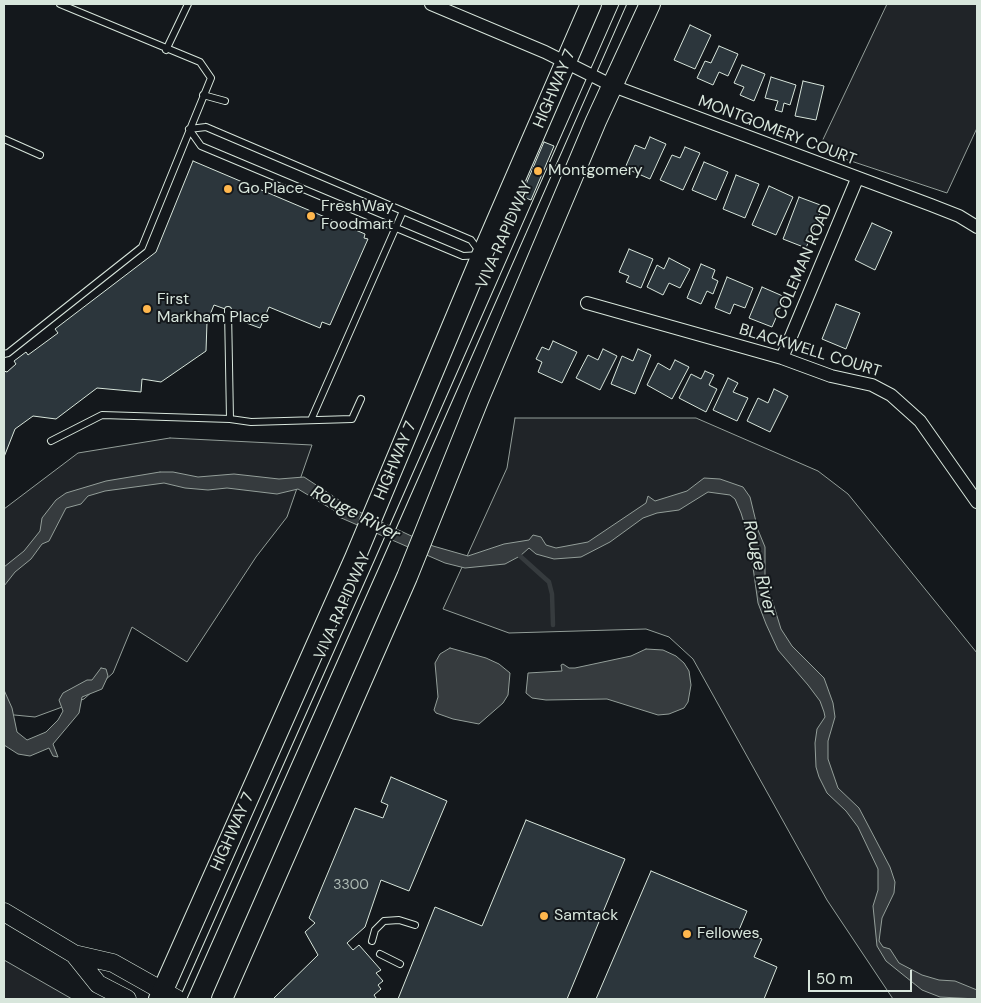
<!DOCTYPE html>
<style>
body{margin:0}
#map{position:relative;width:981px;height:1003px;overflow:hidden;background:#14181c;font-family:"DM Sans",sans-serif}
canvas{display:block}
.frame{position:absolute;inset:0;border:5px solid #d8e6dc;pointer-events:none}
.scale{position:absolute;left:808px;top:970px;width:104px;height:22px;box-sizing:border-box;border:2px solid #d8e6dc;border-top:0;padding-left:6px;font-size:15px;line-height:18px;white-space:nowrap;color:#d8e6dc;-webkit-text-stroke:4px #14181c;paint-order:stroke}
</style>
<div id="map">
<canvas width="981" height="1003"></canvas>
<div class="frame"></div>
<div class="scale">50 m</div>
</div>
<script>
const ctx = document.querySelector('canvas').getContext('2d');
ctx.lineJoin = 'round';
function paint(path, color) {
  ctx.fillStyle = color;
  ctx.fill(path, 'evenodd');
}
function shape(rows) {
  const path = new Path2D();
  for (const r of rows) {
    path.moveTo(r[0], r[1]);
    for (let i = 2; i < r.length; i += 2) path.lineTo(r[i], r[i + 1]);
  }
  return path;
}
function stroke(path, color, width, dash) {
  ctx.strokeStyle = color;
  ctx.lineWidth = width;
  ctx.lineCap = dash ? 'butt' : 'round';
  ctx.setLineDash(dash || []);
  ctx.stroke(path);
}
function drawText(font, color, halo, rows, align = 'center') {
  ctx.font = font + ' "DM Sans",sans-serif';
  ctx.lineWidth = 4;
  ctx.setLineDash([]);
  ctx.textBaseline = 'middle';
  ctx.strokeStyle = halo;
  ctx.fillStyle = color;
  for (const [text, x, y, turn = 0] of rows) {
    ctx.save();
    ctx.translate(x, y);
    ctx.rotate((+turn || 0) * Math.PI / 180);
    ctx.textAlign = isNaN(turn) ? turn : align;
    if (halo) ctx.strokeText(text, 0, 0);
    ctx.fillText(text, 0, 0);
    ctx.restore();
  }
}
const green = shape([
 [887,4,977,4,977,128,947,193,818,150,887,4],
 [515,418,696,418,818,471,848,494,977,653,977,999,893,999,827,900,693,659,669,637,646,629,509,633,443,609,507,468,515,418],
 [170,438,312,445,287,517,256,557,187,662,132,627,113,673,84,699,35,717,4,714,4,509,78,453,170,438],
 [4,960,72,999,4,999,4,960]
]);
paint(green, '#202428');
stroke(green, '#939e99', 1);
const water = shape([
 [160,472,173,472,198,477,234,474,279,479,304,477,351,508,433,546,468,556,504,544,529,540,533,535,541,537,546,545,556,548,588,542,646,503,648,496,655,501,687,491,704,478,720,479,743,487,750,497,758,530,765,547,765,587,772,600,781,629,792,646,824,678,833,703,835,717,828,741,828,759,838,788,859,808,890,867,895,882,894,893,882,918,879,941,883,947,890,949,899,963,922,975,939,980,955,981,977,990,977,999,940,997,922,990,886,961,877,946,873,906,878,890,878,869,858,827,846,811,827,793,819,777,816,767,815,743,817,729,825,717,824,712,820,701,808,685,778,650,766,624,758,603,749,539,741,513,735,499,730,495,708,492,679,510,657,513,643,518,610,542,581,557,554,559,536,554,529,548,520,556,505,564,465,568,445,563,339,517,335,511,298,489,277,494,227,488,208,490,185,488,164,483,105,491,88,496,81,504,66,508,49,541,42,544,31,559,15,572,4,586,4,567,24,551,40,531,42,518,56,500,66,493,106,481,160,472],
 [450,648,486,658,499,664,510,673,508,695,503,703,479,724,453,719,436,713,434,710,438,697,435,663,440,654,450,648],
 [646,649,663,650,676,656,684,663,689,671,691,685,688,702,684,708,669,714,658,715,607,699,546,700,532,698,526,693,528,673,562,671,561,665,563,664,569,668,575,668,631,656,646,649],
 [101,668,106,669,108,676,102,689,82,697,79,713,53,744,58,757,53,756,49,748,30,756,18,754,4,745,4,690,12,708,17,732,27,740,46,732,58,720,63,711,59,700,63,693,87,680,92,680,101,668]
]);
paint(water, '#363b3e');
stroke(water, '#939e99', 1);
stroke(shape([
 [520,556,549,582,552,594,553,625]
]), '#363b3e', 4.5);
const building = shape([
 [690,25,711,35,695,69,674,60,690,25],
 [719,46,738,54,728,76,719,72,713,85,697,78,705,61,711,63,719,46],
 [742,65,765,74,754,101,740,95,744,87,734,83,742,65],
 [771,77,796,85,790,105,784,103,782,112,775,110,778,101,765,98,771,77],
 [803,81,824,86,816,120,795,116,803,81],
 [650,137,666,144,650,179,625,168,635,145,645,149,650,137],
 [544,142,554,146,531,200,521,196,544,142],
 [685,147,700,153,683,190,660,180,672,155,680,158,685,147],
 [193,161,365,234,364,238,368,239,330,325,322,322,320,328,269,307,260,328,241,321,242,315,214,305,207,322,206,351,161,382,142,379,141,392,97,388,56,419,33,416,15,429,4,457,4,371,7,372,16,364,14,361,26,352,28,355,58,333,55,329,156,252,193,161],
 [704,162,728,172,716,200,692,190,704,162],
 [736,175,759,184,745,218,723,209,736,175],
 [769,186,793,197,776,235,752,225,769,186],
 [799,197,823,206,806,248,783,239,799,197],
 [872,223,892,232,875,270,855,260,872,223],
 [629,249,653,259,641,288,626,282,629,276,619,272,629,249],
 [669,258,690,269,680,288,669,283,663,295,647,287,657,265,664,269,669,258],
 [701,264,715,270,712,278,718,281,713,294,707,291,701,304,687,298,701,264],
 [727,277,753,288,745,308,734,304,730,314,715,308,727,277],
 [762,287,785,297,772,327,749,318,762,287],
 [836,304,860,313,846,349,822,339,836,304],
 [553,341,577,352,562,383,538,372,542,362,536,359,542,347,549,350,553,341],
 [603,349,617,356,600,390,576,378,588,355,598,360,603,349],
 [638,349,651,355,635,394,611,384,622,356,633,361,638,349],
 [675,360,689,367,672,399,647,385,658,363,670,370,675,360],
 [705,371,714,375,709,385,717,389,706,412,679,398,691,374,701,379,705,371],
 [728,378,738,383,733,392,748,398,737,421,713,410,728,378],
 [774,389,788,396,770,432,747,421,758,398,768,403,774,389],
 [391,777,447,801,409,891,381,880,365,927,347,943,353,950,359,945,381,970,376,973,383,981,378,985,381,989,374,995,376,998,375,999,273,999,318,955,305,932,315,923,309,918,355,808,383,818,388,805,381,802,391,777],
 [526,820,625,859,567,999,398,999,435,907,482,926,526,820],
 [651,871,747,911,739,930,762,939,754,957,777,967,764,999,596,999,651,871]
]);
paint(building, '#2c363c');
stroke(building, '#d8e6dc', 1);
const lane = shape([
 [166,50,188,4],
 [203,95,225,101],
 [206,127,471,240,482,255,463,256,201,146,189,129,206,127],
 [4,139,40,155],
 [228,310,230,419,251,422,352,419,361,399],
 [4,354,8,353,142,247,211,78,200,62,60,4],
 [311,420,403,211],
 [51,441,102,415,230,419],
 [372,941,375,930,384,921,399,920,415,925],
 [380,954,400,964],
 [183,999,378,561,623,4]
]);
const street = shape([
 [431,4,545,52,613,86,931,205,959,216,977,227],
 [587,303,782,358,831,376,872,385,891,395,920,421,977,502],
 [782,358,857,179]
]);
const secondary = shape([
 [4,912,74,954,113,963,177,999],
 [74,954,98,984,127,999]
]);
const primary = shape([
 [159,999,355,558,482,255,591,4],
 [222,999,407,577,479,398,596,121,650,4]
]);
stroke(lane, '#d8e6dc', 8);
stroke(street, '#d8e6dc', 14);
stroke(secondary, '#d8e6dc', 19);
stroke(primary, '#d8e6dc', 22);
stroke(lane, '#14181c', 6);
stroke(street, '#14181c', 12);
stroke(secondary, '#14181c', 18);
stroke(primary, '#14181c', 20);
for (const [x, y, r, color] of [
 [538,171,5,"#ffb74d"],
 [228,189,5,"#ffb74d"],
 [311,216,5,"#ffb74d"],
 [147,309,5,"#ffb74d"],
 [544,916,5,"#ffb74d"],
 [687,934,5,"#ffb74d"]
]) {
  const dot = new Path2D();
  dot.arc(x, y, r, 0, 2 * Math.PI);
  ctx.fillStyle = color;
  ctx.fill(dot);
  stroke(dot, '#14181c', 2);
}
drawText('14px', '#adbab4', null, [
 ["3300",351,885]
]);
drawText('16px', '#d8e6dc', '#14181c', [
 ["HIGHWAY 7",555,89,-67],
 ["MONTGOMERY COURT",777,131,21],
 ["VIVA RAPIDWAY",505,235,-66],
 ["COLEMAN ROAD",804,262,-67],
 ["BLACKWELL COURT",810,351,17],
 ["HIGHWAY 7",396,461,-67],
 ["VIVA RAPIDWAY",343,606,-66],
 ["HIGHWAY 7",233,832,-66]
]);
drawText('16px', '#d8e6dc', '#14181c', [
 ["Montgomery",548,171],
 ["Go Place",238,189],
 ["FreshWay",321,207],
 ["Foodmart",321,225],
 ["First",157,300],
 ["Markham Place",157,318],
 ["Samtack",554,916],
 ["Fellowes",697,934]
], 'left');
drawText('italic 18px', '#d8e6dc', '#14181c', [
 ["Rouge River",355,514,28],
 ["Rouge River",759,568,77]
]);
</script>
